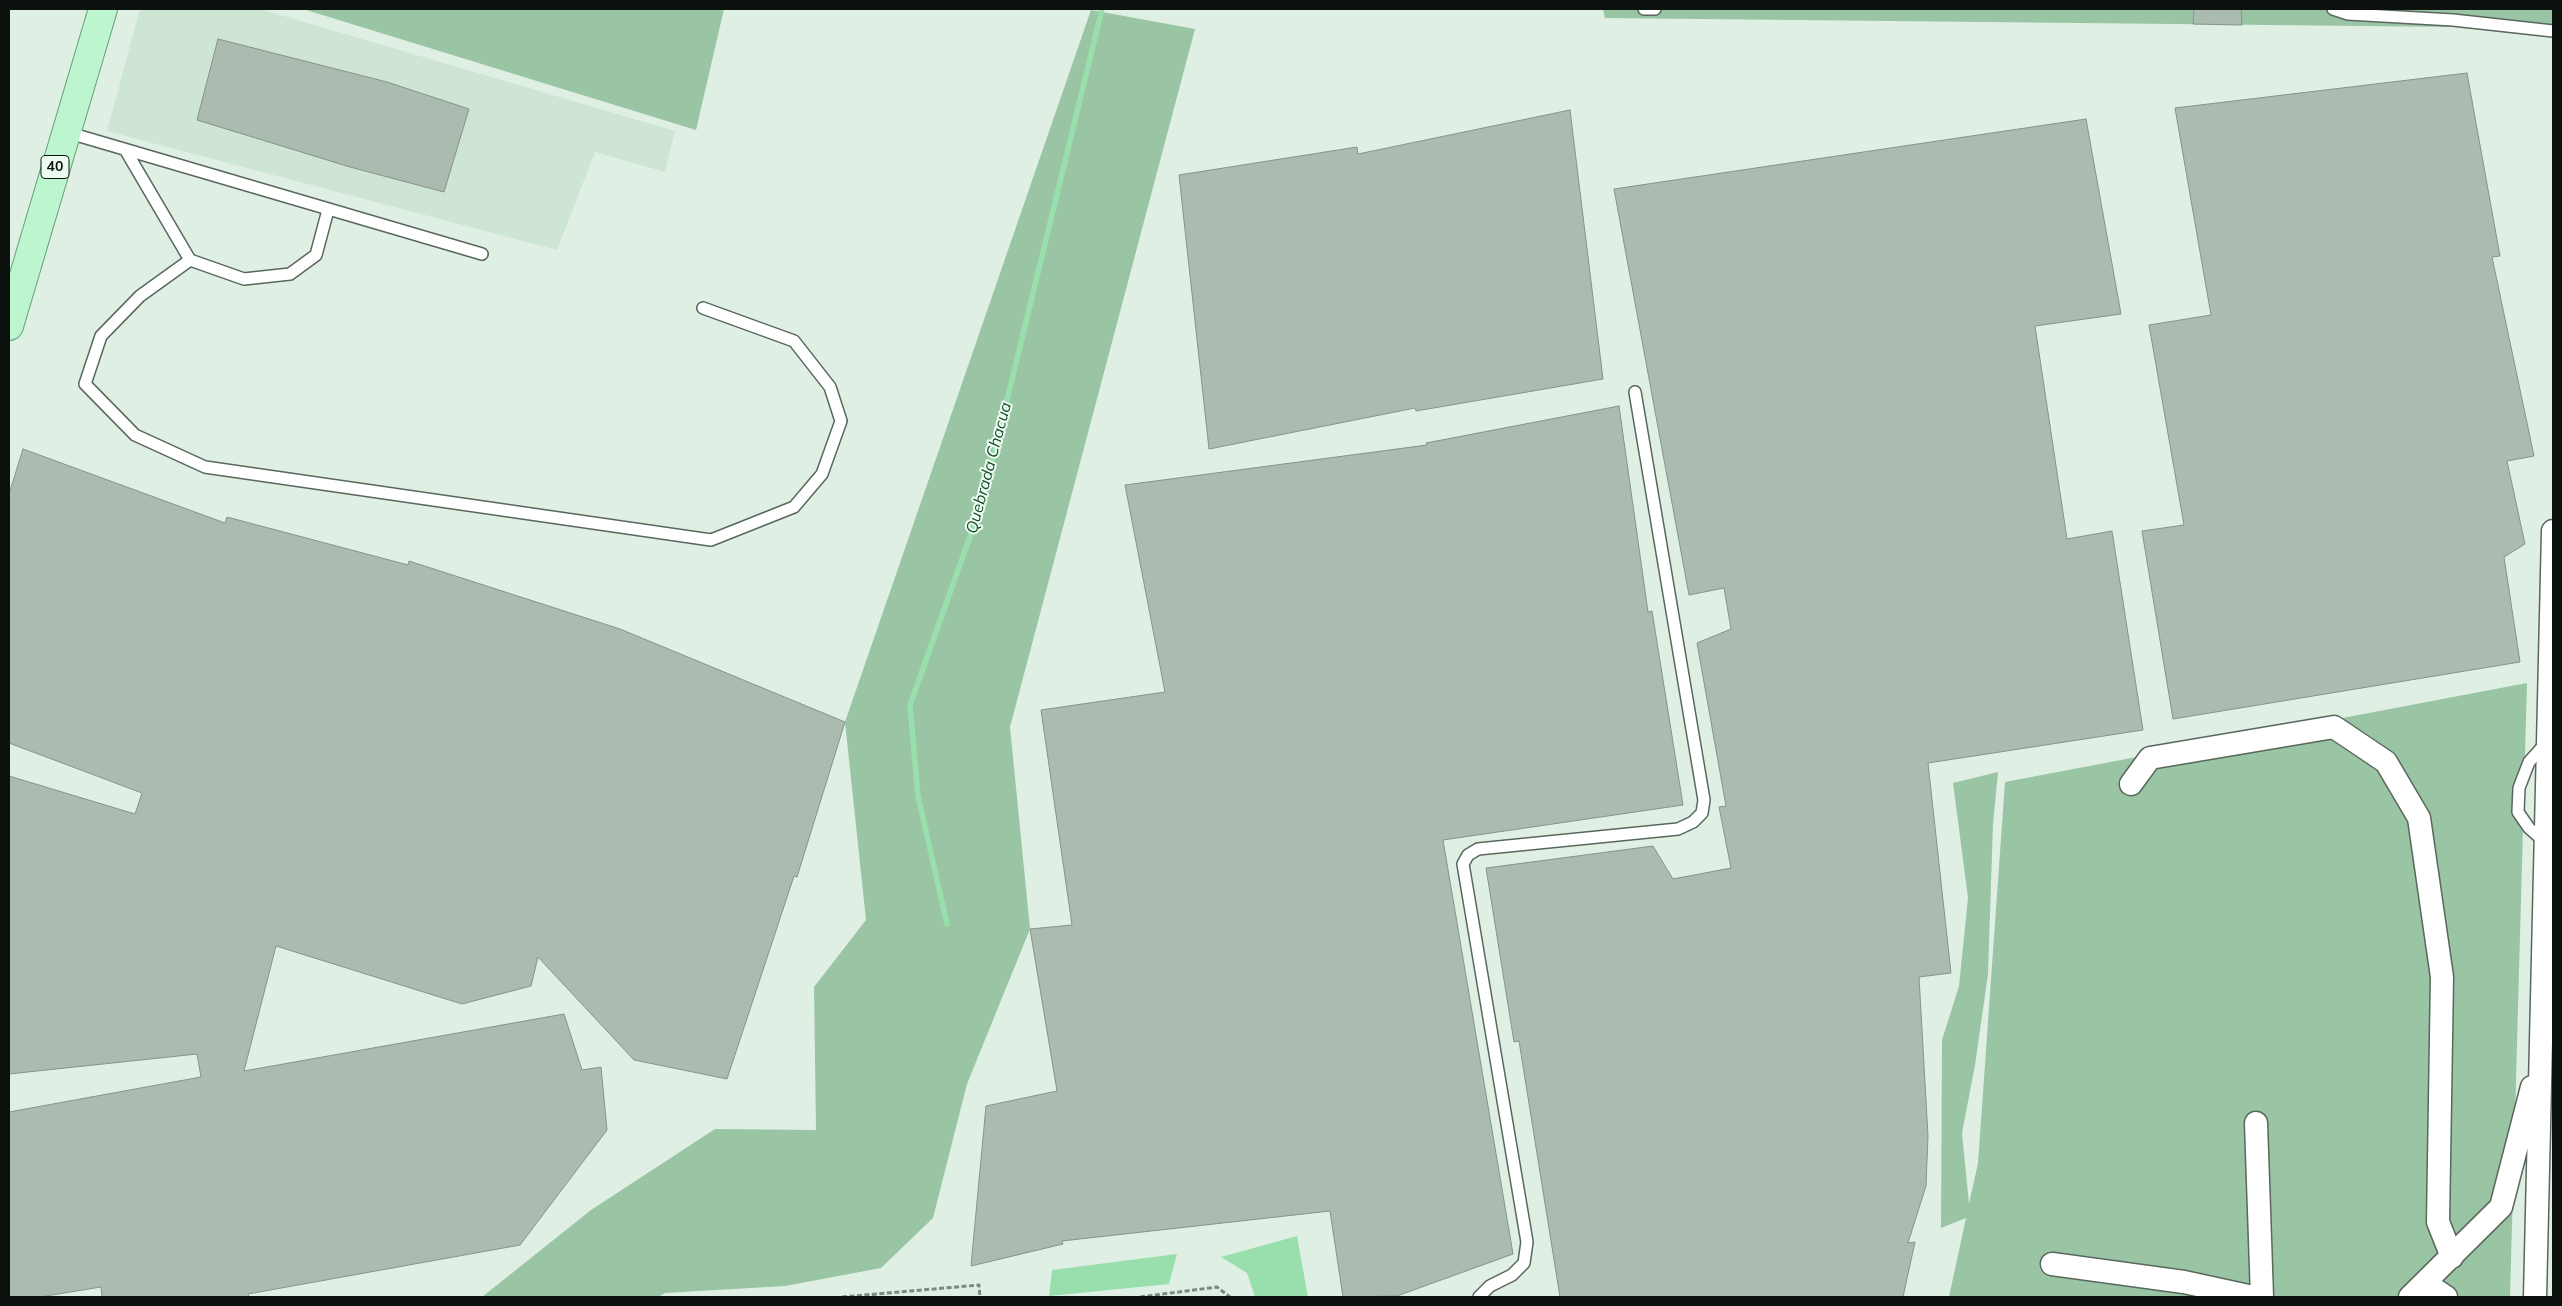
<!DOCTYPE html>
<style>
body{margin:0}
#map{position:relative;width:2562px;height:1306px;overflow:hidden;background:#dfefe3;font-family:Mulish,sans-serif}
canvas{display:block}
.frame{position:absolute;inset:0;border:10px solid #0b110d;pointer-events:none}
</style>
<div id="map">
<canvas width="2562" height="1306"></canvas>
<div class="frame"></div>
</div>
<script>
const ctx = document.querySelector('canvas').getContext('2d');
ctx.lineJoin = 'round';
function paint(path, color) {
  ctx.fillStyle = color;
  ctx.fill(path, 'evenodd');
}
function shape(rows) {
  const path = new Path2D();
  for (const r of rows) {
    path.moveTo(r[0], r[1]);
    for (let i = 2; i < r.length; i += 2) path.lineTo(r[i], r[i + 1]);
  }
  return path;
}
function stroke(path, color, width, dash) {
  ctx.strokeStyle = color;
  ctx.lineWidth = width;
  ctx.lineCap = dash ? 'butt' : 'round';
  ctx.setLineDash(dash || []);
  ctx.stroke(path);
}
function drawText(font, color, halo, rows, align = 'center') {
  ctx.font = font + ' Mulish,sans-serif';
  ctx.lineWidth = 4;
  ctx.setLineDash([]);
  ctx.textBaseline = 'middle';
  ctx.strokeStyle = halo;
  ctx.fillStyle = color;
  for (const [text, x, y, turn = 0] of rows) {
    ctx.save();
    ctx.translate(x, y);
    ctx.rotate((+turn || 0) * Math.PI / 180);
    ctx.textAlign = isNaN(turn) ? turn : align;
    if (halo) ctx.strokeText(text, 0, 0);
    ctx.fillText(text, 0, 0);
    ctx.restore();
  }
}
paint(shape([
 [140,9,260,9,675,131,665,172,595,152,557,250,107,131]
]), '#cee5d4');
paint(shape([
 [303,9,724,9,696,130],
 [1603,9,2553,9,2553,28,1605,18],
 [1091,10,1195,29,1010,727,1030,929,967,1084,933,1218,881,1268,785,1286,665,1293,658,1297,482,1297,591,1210,715,1129,816,1130,814,987,866,920,845,722],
 [2527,683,2510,1297,1949,1297,1966,1218,1941,1228,1942,1040,1959,986,1968,898,1953,783,1998,772,1993,824,1988,974,1975,1065,1962,1133,1969,1204,1978,1163,2005,782]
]), '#99c5a5');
paint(shape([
 [1297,1236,1308,1297,1255,1297,1247,1273,1221,1257],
 [1177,1254,1169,1284,1049,1296,1052,1270]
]), '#99dfae');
stroke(shape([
 [947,924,918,796,910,705,982,503,1102,9]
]), '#99dfae', 5.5);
const building = shape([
 [2194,9,2241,9,2242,25,2193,24,2194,9],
 [218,39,387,82,469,109,444,192,350,167,197,120,218,39],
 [2467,73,2500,256,2492,257,2534,456,2507,461,2525,544,2504,557,2520,662,2173,719,2142,531,2184,525,2149,325,2211,315,2175,108,2467,73],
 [1570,110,1603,379,1416,411,1415,408,1209,449,1179,175,1357,147,1358,154,1570,110],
 [2086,119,2121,314,2035,326,2067,539,2112,531,2143,730,1928,763,1951,973,1919,977,1928,1136,1926,1186,1908,1243,1915,1242,1903,1297,1560,1297,1519,1041,1514,1042,1486,868,1653,846,1673,879,1731,868,1719,807,1726,806,1697,643,1731,629,1724,588,1689,595,1614,189,2086,119],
 [1619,406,1648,612,1652,611,1683,805,1443,840,1513,1254,1397,1296,1343,1297,1330,1211,1062,1241,1063,1244,971,1266,986,1106,1057,1091,1030,929,1072,925,1041,710,1165,692,1125,485,1427,445,1426,443,1619,406],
 [23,449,225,523,227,517,408,565,409,561,620,629,845,722,797,877,794,876,727,1079,634,1060,538,957,531,986,462,1004,276,946,244,1071,564,1014,582,1070,601,1067,607,1130,520,1245,248,1294,249,1297,102,1297,101,1287,40,1297,9,1297,9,1112,201,1077,197,1054,9,1074,9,776,135,814,142,793,9,743,9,494,23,449]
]);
paint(building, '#acbbb0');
stroke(building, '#859388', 1);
const service = shape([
 [1644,9,1655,9],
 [2333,9,2348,14,2453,20,2553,31],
 [66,132,482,254],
 [126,151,190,260,244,279,290,274,316,255,328,210],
 [190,260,140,296,101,336,85,384,135,435,205,467,711,540,794,507,822,474,841,421,830,387,794,341,703,308],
 [2546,743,2529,762,2519,788,2518,812,2529,828,2546,843],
 [1479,1297,1490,1286,1512,1275,1524,1263,1527,1242,1463,864,1468,855,1478,849,1678,829,1693,822,1702,813,1704,800,1635,392]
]);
const minor = shape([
 [2131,784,2150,758,2334,727,2386,762,2419,818,2442,977,2438,1222,2452,1257],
 [2256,1123,2262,1297],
 [2052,1264,2184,1282,2253,1297],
 [2425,1283,2446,1297],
 [2410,1297,2501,1207,2532,1087],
 [2535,1297,2553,531]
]);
const primary = shape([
 [9,326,103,9]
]);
stroke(service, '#59675d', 14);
stroke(minor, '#59675d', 25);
stroke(primary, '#62a176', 30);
stroke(shape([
 [842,1297,979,1285,980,1297],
 [1140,1297,1217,1287,1230,1297]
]), '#7d8880', 3, [5, 2.5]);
stroke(service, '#fff', 11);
stroke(minor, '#fff', 22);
stroke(primary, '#bdf5cf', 28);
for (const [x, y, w] of [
 [55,167,28]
]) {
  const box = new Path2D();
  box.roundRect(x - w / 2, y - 11.5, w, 23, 4);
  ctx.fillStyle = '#ecfcf0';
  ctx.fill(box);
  stroke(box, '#0b110d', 1);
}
drawText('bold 14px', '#0b110d', null, [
 ["40",55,167]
]);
drawText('italic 16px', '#184c2c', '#ecfcf0', [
 ["Quebrada Chacua",989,468,-75]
]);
</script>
